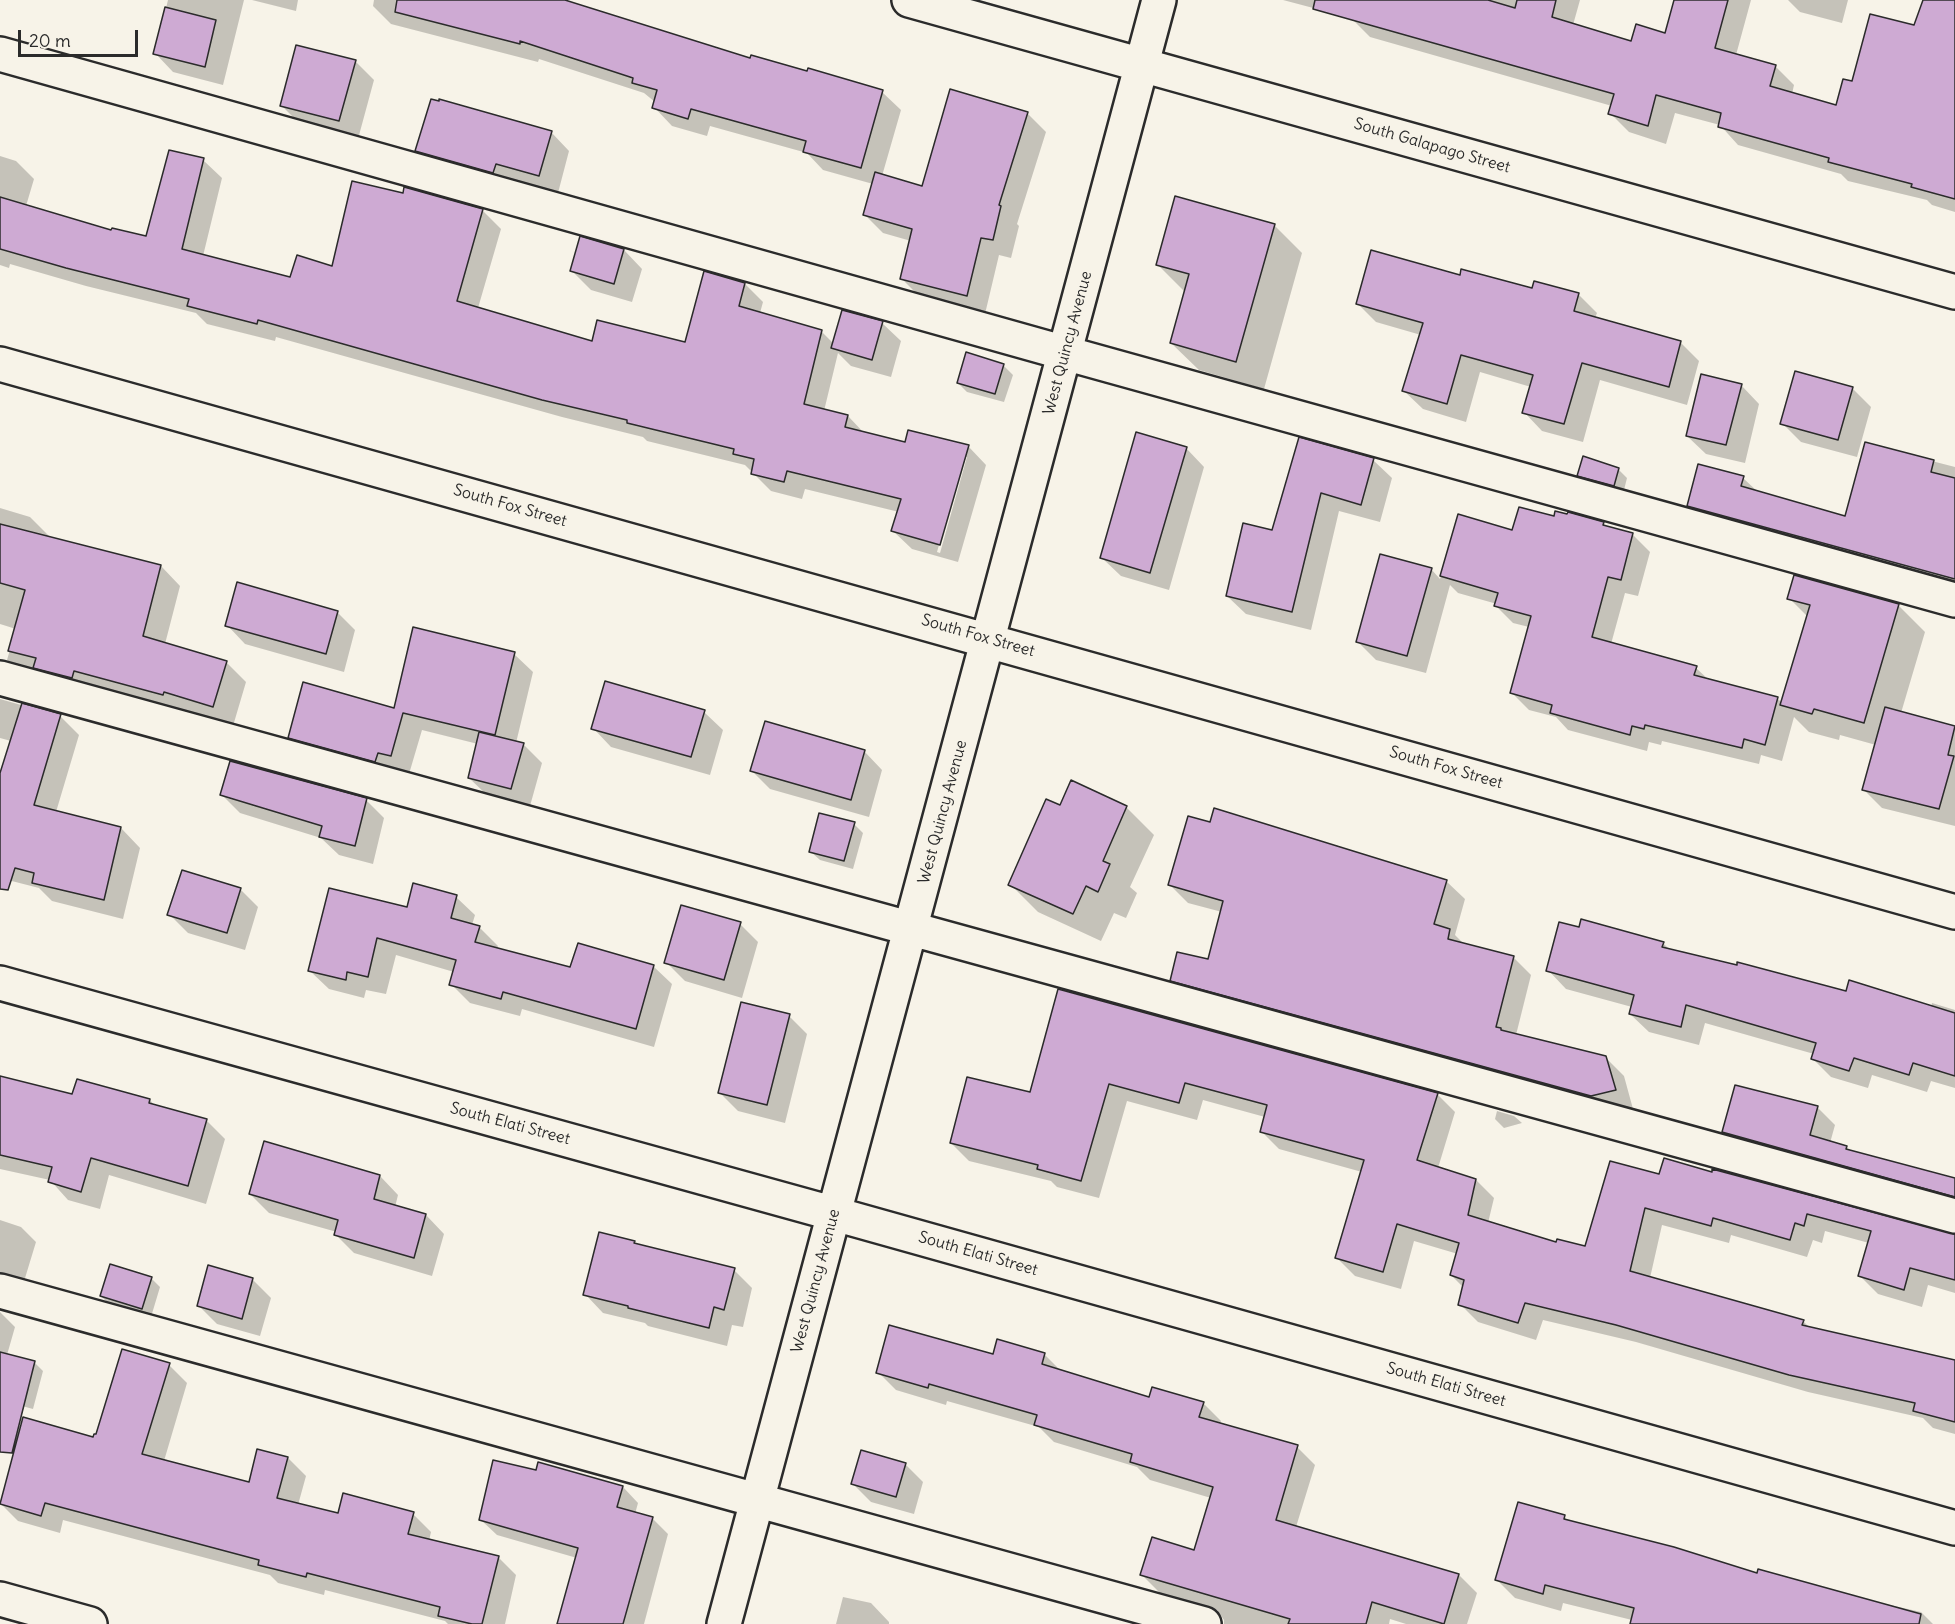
<!DOCTYPE html>
<style>
body{margin:0}
#map{position:relative;width:1955px;height:1624px;overflow:hidden;background:#f7f3e8;font-family:Delius,sans-serif}
canvas{display:block}
.scale{position:absolute;left:18px;top:30px;width:120px;height:27px;box-sizing:border-box;border:3px solid #2b2b2b;border-top:0;padding-left:8px;font-size:18px;line-height:21px;white-space:nowrap;color:#2b2b2b;-webkit-text-stroke:4px #f7f3e8;paint-order:stroke}
</style>
<div id="map">
<canvas width="1955" height="1624"></canvas>
<div class="scale">20 m</div>
</div>
<script>
const ctx = document.querySelector('canvas').getContext('2d');
ctx.lineJoin = 'round';
function paint(path, color) {
  ctx.fillStyle = color;
  ctx.fill(path, 'evenodd');
}
function shape(rows) {
  const path = new Path2D();
  for (const r of rows) {
    path.moveTo(r[0], r[1]);
    for (let i = 2; i < r.length; i += 2) path.lineTo(r[i], r[i + 1]);
  }
  return path;
}
function stroke(path, color, width, dash) {
  ctx.strokeStyle = color;
  ctx.lineWidth = width;
  ctx.lineCap = dash ? 'butt' : 'round';
  ctx.setLineDash(dash || []);
  ctx.stroke(path);
}
function drawText(font, color, halo, rows, align = 'center') {
  ctx.font = font + ' Delius,sans-serif';
  ctx.lineWidth = 5;
  ctx.setLineDash([]);
  ctx.textBaseline = 'middle';
  ctx.strokeStyle = halo;
  ctx.fillStyle = color;
  for (const [text, x, y, turn = 0] of rows) {
    ctx.save();
    ctx.translate(x, y);
    ctx.rotate((+turn || 0) * Math.PI / 180);
    ctx.textAlign = isNaN(turn) ? turn : align;
    if (halo) ctx.strokeText(text, 0, 0);
    ctx.fillText(text, 0, 0);
    ctx.restore();
  }
}
paint(shape([
 [168,0,244,0,223,85,173,72,155,53],
 [252,0,298,0,296,11],
 [374,0,560,0,751,60,882,92,901,110,882,176,923,188,1027,113,1046,132,1017,224,1019,226,1011,258,999,255,985,314,920,297,902,279,911,241,883,233,864,214,873,184,823,170,807,153,710,126,707,136,672,126,654,107,655,102,644,93,539,59,538,62,391,24,373,6],
 [1283,0,1580,0,1573,25,1632,43,1666,35,1675,0,1751,0,1736,55,1775,66,1794,85,1792,94,1837,107,1853,83,1915,27,1925,0,1939,0,1955,4,1955,212,1932,205,1927,200,1848,181,1841,174,1738,145,1720,125,1675,113,1666,144,1629,132,1610,113,1612,106,1370,37,1351,18],
 [1788,0,1848,0,1842,23,1800,12],
 [355,61,374,80,358,139,300,124,282,106],
 [551,132,569,151,558,193,435,169,417,151],
 [0,156,16,161,34,179,26,206,113,232,147,238,203,160,222,178,203,256,291,279,333,267,482,210,501,229,478,308,593,342,686,343,745,284,763,302,760,313,821,331,834,344,882,323,901,341,891,377,851,366,838,353,824,411,848,416,865,434,906,444,968,446,986,465,958,562,912,549,893,531,899,512,805,489,802,499,771,491,745,465,647,441,643,437,562,417,276,337,275,341,207,324,196,313,86,286,10,264,9,268,0,265],
 [964,457,967,457,940,553,937,552],
 [1274,225,1302,253,1264,389,1199,370,1171,343,1185,292,1157,264],
 [624,250,642,269,632,302,591,290,572,271],
 [1461,276,1533,290,1578,294,1597,313,1595,318,1681,343,1699,361,1687,405,1600,380,1583,442,1542,431,1524,412,1531,387,1480,372,1466,422,1423,409,1404,391,1421,335,1376,322,1357,303],
 [967,354,1004,366,1013,375,1004,402,967,392,958,383],
 [1741,385,1759,404,1745,463,1706,454,1687,436],
 [1852,388,1871,407,1857,457,1801,442,1782,423],
 [1300,439,1373,460,1392,478,1380,522,1339,511,1311,630,1246,614,1227,596,1273,532],
 [1866,444,1955,467,1955,588,1702,520,1689,506,1743,478,1758,492,1846,518],
 [1186,448,1204,467,1169,590,1121,576,1102,558],
 [1618,469,1627,478,1623,494,1588,484,1579,475],
 [0,508,30,517,49,536,49,538,161,566,180,586,165,644,226,662,246,682,233,726,184,710,183,714,27,679,7,660,16,629,0,624],
 [1459,516,1513,532,1555,518,1603,523,1608,528,1633,535,1650,552,1638,596,1625,593,1611,644,1696,668,1709,680,1777,698,1782,703,1808,617,1789,598,1898,605,1925,632,1901,713,1955,728,1955,826,1882,808,1864,790,1876,745,1840,735,1839,740,1809,732,1794,717,1782,761,1761,755,1759,764,1662,741,1661,745,1649,742,1647,751,1568,730,1556,717,1529,710,1512,693,1529,627,1513,623,1496,606,1497,604,1458,593,1450,585,1426,673,1376,660,1358,642,1431,569,1440,579],
 [337,612,355,630,344,672,245,644,227,625],
 [514,654,533,672,516,743,523,744,542,763,530,806,488,796,469,778,478,744,422,730,409,774,308,756,289,737,395,710],
 [0,699,60,716,79,735,56,812,121,828,140,848,123,919,52,901,39,888,0,878,0,778,11,741,0,738],
 [704,712,723,730,710,775,611,747,593,728],
 [864,751,882,770,869,817,770,789,752,771],
 [222,795,366,800,384,818,373,864,339,855,321,838,240,813],
 [1061,807,1126,807,1154,835,1130,887,1137,893,1126,918,1114,913,1101,941,1038,912,1010,884],
 [854,824,863,833,853,869,820,860,811,852],
 [1446,881,1465,899,1455,935,1464,944,1513,957,1531,975,1516,1035,1605,1057,1624,1076,1633,1109,1610,1114,1190,998,1172,980,1209,961,1222,912,1188,903,1169,884],
 [240,889,258,907,245,950,188,933,169,914],
 [456,897,475,915,472,925,479,927,498,946,497,949,571,969,653,966,672,984,654,1047,522,1009,520,1016,470,1003,451,984,454,972,396,955,386,994,366,990,364,998,329,989,310,971,408,909],
 [740,924,758,942,742,998,685,981,666,962],
 [1580,929,1663,943,1670,950,1831,990,1931,1007,1932,1003,1955,1010,1955,1088,1931,1081,1927,1092,1872,1075,1868,1088,1831,1077,1813,1059,1814,1054,1705,1023,1699,1045,1649,1032,1630,1014,1632,1007,1566,989,1548,970],
 [1059,990,1437,1094,1455,1112,1438,1168,1476,1180,1494,1198,1488,1223,1557,1244,1587,1248,1660,1176,1955,1236,1955,1293,1928,1285,1922,1307,1878,1294,1860,1276,1869,1243,1825,1231,1822,1243,1813,1240,1807,1257,1731,1235,1729,1243,1662,1225,1650,1278,1803,1321,1811,1329,1955,1363,1955,1434,1933,1428,1923,1418,1808,1392,1636,1342,1543,1320,1536,1340,1478,1322,1460,1304,1464,1288,1451,1275,1458,1254,1414,1241,1401,1289,1355,1276,1337,1258,1362,1172,1279,1149,1261,1131,1265,1117,1203,1100,1197,1120,1127,1101,1099,1198,1057,1187,1051,1181,969,1161,951,1143,1031,1094],
 [789,1016,807,1034,785,1123,738,1111,720,1093],
 [0,1078,74,1095,150,1100,155,1106,206,1120,225,1139,206,1204,109,1175,100,1209,68,1200,50,1180,0,1169],
 [1817,1107,1835,1125,1830,1143,1846,1147,1850,1151,1955,1179,1955,1209,1742,1150,1724,1132],
 [1497,1111,1514,1116,1522,1123,1504,1128,1495,1119],
 [265,1143,380,1176,398,1195,395,1207,426,1215,444,1234,432,1276,354,1253,336,1235,337,1232,269,1213,250,1194],
 [0,1220,21,1227,36,1242,22,1288,0,1295],
 [634,1242,637,1245,734,1270,752,1288,743,1327,732,1325,727,1346,648,1326,645,1323,603,1313,585,1294],
 [151,1278,160,1287,151,1317,110,1305,101,1296],
 [252,1279,271,1298,260,1336,217,1324,198,1305],
 [0,1312,15,1327,7,1355,34,1362,43,1371,33,1409,0,1400],
 [1044,1354,1062,1372,1150,1399,1203,1403,1221,1421,1220,1425,1297,1447,1315,1465,1296,1527,1459,1575,1477,1593,1467,1624,1406,1624,1390,1619,1389,1624,1224,1624,1224,1620,1217,1610,1160,1593,1142,1575,1195,1552,1211,1498,1150,1480,1137,1467,1054,1442,1039,1427,947,1401,946,1405,896,1390,878,1372,994,1356],
 [169,1365,187,1383,164,1461,251,1484,288,1458,306,1476,298,1505,339,1515,413,1514,431,1532,429,1541,498,1557,516,1575,505,1624,448,1624,445,1621,325,1590,324,1595,278,1583,270,1575,63,1520,60,1533,18,1521,0,1503,94,1439],
 [905,1464,923,1482,914,1514,871,1502,853,1484],
 [623,1487,638,1503,635,1514,653,1519,668,1534,644,1624,559,1624,577,1558,497,1535,481,1520],
 [1564,1517,1570,1522,1758,1575,1921,1612,1933,1624,1631,1624,1632,1620,1563,1603,1561,1611,1515,1598,1497,1580],
 [843,1597,871,1603,889,1622,889,1624,836,1624]
]), '#0003');
const building = shape([
 [397,0,565,0,750,58,751,55,807,71,808,68,883,90,861,168,803,152,806,141,691,109,688,119,652,108,657,90,632,83,633,78,520,41,520,44,395,12,397,0],
 [1315,0,1488,0,1515,8,1517,0,1556,0,1552,17,1631,41,1636,24,1665,33,1674,0,1728,0,1715,48,1776,65,1770,86,1836,105,1843,79,1852,81,1870,14,1914,25,1923,0,1955,0,1955,199,1911,187,1912,184,1828,162,1829,158,1718,127,1721,113,1656,95,1648,126,1608,114,1614,94,1313,9,1315,0],
 [165,7,216,20,205,67,153,54,165,7],
 [296,45,356,60,339,121,280,106,296,45],
 [950,89,1028,112,999,205,1001,206,993,240,981,238,967,296,900,279,912,229,863,215,875,172,922,186,950,89],
 [431,99,439,101,439,99,552,131,539,176,496,164,493,173,415,151,431,99],
 [169,150,204,158,182,249,290,277,297,255,332,266,352,181,403,193,404,187,483,209,457,301,592,341,597,320,685,342,704,271,745,283,739,306,822,330,804,404,848,415,845,427,905,442,908,430,969,445,940,545,891,531,901,499,787,471,784,482,751,474,754,459,733,454,734,449,627,423,627,420,542,400,258,320,257,324,187,306,189,299,66,268,0,249,0,197,111,230,112,228,146,236,169,150],
 [1175,196,1275,224,1236,362,1170,343,1189,274,1156,265,1175,196],
 [580,236,624,249,614,284,570,271,580,236],
 [1371,250,1460,275,1461,269,1532,288,1534,281,1579,293,1574,311,1681,341,1669,387,1582,363,1564,424,1522,413,1533,375,1461,355,1447,404,1402,391,1423,323,1356,304,1371,250],
 [842,310,883,321,872,360,831,348,842,310],
 [966,352,1004,364,995,394,957,383,966,352],
 [1795,371,1853,387,1838,440,1780,424,1795,371],
 [1701,374,1742,384,1726,445,1686,436,1701,374],
 [1136,432,1187,447,1150,573,1100,558,1136,432],
 [1299,437,1374,458,1361,505,1321,493,1292,612,1226,596,1243,523,1272,530,1299,437],
 [1865,442,1934,460,1931,472,1955,478,1955,579,1687,506,1698,464,1744,476,1741,486,1845,516,1865,442],
 [1583,456,1619,468,1614,486,1577,476,1583,456],
 [1519,507,1554,516,1555,511,1567,514,1568,512,1604,522,1603,525,1633,533,1621,580,1608,577,1592,637,1697,666,1694,675,1778,697,1765,745,1744,739,1742,748,1645,725,1644,729,1632,726,1630,735,1550,713,1552,705,1510,693,1531,616,1494,606,1498,593,1440,576,1458,514,1512,530,1519,507],
 [0,524,161,565,143,636,227,661,213,707,164,692,163,695,74,671,72,678,33,668,36,658,8,651,25,590,0,583,0,524],
 [1380,554,1432,568,1407,656,1356,642,1380,554],
 [1794,575,1899,604,1864,723,1814,709,1812,714,1780,705,1810,605,1787,599,1794,575],
 [237,582,338,611,326,654,225,626,237,582],
 [413,627,515,652,495,735,403,713,391,756,378,753,375,762,288,738,303,682,394,708,413,627],
 [605,681,705,710,691,757,591,729,605,681],
 [22,703,61,714,34,805,121,827,104,900,32,883,34,873,15,868,8,890,0,889,0,773,22,703],
 [1885,707,1955,726,1948,755,1954,756,1939,809,1862,790,1885,707],
 [765,721,865,750,851,800,750,771,765,721],
 [479,732,524,743,511,789,468,778,479,732],
 [230,761,367,798,355,846,319,837,322,826,220,795,230,761],
 [1071,780,1127,806,1103,861,1110,864,1098,892,1086,886,1073,914,1008,885,1046,799,1060,805,1071,780],
 [1214,808,1447,880,1434,924,1450,929,1448,939,1514,956,1496,1027,1501,1028,1501,1030,1606,1056,1616,1090,1591,1096,1170,981,1177,952,1208,959,1223,901,1168,885,1188,816,1210,822,1214,808],
 [819,813,855,822,844,861,809,852,819,813],
 [182,870,241,888,227,933,167,915,182,870],
 [413,883,457,895,451,918,480,926,475,942,570,967,578,943,654,965,636,1029,503,992,501,999,449,985,456,960,377,938,368,977,347,972,346,980,308,971,329,888,407,907,413,883],
 [681,905,741,922,724,980,664,963,681,905],
 [1581,919,1664,942,1662,947,1737,965,1737,962,1846,991,1849,980,1955,1013,1955,1076,1913,1063,1909,1075,1854,1058,1849,1071,1811,1059,1816,1043,1686,1005,1681,1027,1629,1014,1634,995,1546,971,1559,922,1579,927,1581,919],
 [1058,989,1438,1093,1417,1160,1476,1179,1468,1215,1556,1242,1557,1239,1585,1246,1610,1161,1659,1174,1664,1158,1712,1172,1712,1169,1955,1234,1955,1280,1910,1268,1904,1290,1858,1276,1871,1231,1807,1214,1804,1226,1795,1223,1790,1240,1713,1218,1711,1226,1645,1208,1630,1271,1804,1320,1802,1325,1955,1360,1955,1422,1913,1411,1915,1403,1789,1375,1616,1325,1525,1303,1518,1323,1458,1305,1464,1280,1450,1275,1459,1243,1397,1224,1383,1272,1335,1258,1364,1160,1260,1132,1267,1105,1185,1083,1179,1103,1109,1084,1081,1181,1037,1169,1038,1165,950,1143,967,1077,1030,1092,1058,989],
 [741,1002,790,1014,767,1105,718,1093,741,1002],
 [0,1076,72,1094,77,1079,150,1099,149,1103,207,1119,188,1186,91,1158,81,1192,48,1182,52,1167,0,1155,0,1076],
 [1735,1085,1818,1106,1810,1135,1847,1146,1846,1149,1955,1178,1955,1197,1722,1132,1735,1085],
 [264,1141,380,1175,374,1199,426,1214,414,1258,334,1235,338,1220,249,1194,264,1141],
 [599,1232,635,1241,634,1243,735,1268,724,1310,714,1307,709,1328,628,1308,628,1306,583,1295,599,1232],
 [110,1264,152,1277,142,1309,100,1296,110,1264],
 [208,1265,253,1278,242,1319,197,1306,208,1265],
 [889,1325,993,1354,997,1339,1045,1353,1042,1364,1149,1397,1152,1387,1204,1402,1199,1417,1298,1445,1276,1520,1459,1574,1444,1624,1372,1602,1366,1624,1288,1624,1290,1619,1140,1575,1152,1537,1194,1550,1213,1487,1130,1462,1132,1454,1034,1425,1037,1415,929,1384,928,1388,876,1373,889,1325],
 [122,1349,170,1363,142,1454,249,1482,257,1449,288,1457,277,1498,338,1513,343,1493,414,1512,408,1534,499,1556,482,1624,472,1624,438,1616,440,1607,307,1573,306,1577,258,1565,259,1560,45,1503,41,1516,0,1504,23,1417,93,1437,94,1434,96,1434,122,1349],
 [0,1352,35,1361,12,1453,0,1452,0,1352],
 [861,1450,906,1463,896,1497,851,1484,861,1450],
 [493,1460,536,1470,538,1462,623,1486,617,1507,653,1517,623,1624,557,1624,578,1548,479,1520,493,1460],
 [1518,1502,1565,1515,1564,1519,1674,1547,1757,1573,1758,1569,1921,1614,1919,1624,1630,1624,1634,1608,1545,1585,1543,1594,1495,1580,1518,1502]
]);
paint(building, '#ceaad3');
stroke(building, '#2b2b2b', 1.5);
const minor = shape([
 [909,0,1955,292],
 [0,54,1065,353,1955,600],
 [0,364,1955,912],
 [0,678,1955,1216],
 [0,983,835,1214,1955,1528],
 [0,1291,1204,1624],
 [0,1599,90,1624],
 [724,1624,1159,0]
]);
stroke(minor, '#2b2b2b', 38);
stroke(minor, '#f7f3e8', 33);
drawText('16px', '#2b2b2b', '#f7f3e8', [
 ["South Galapago Street",1432,146,16],
 ["West Quincy Avenue",1068,343,-75],
 ["South Fox Street",510,506,16],
 ["South Fox Street",978,636,16],
 ["South Fox Street",1446,768,16],
 ["West Quincy Avenue",943,812,-75],
 ["South Elati Street",510,1124,15],
 ["South Elati Street",978,1254,16],
 ["West Quincy Avenue",816,1281,-75],
 ["South Elati Street",1446,1385,16]
]);
</script>
